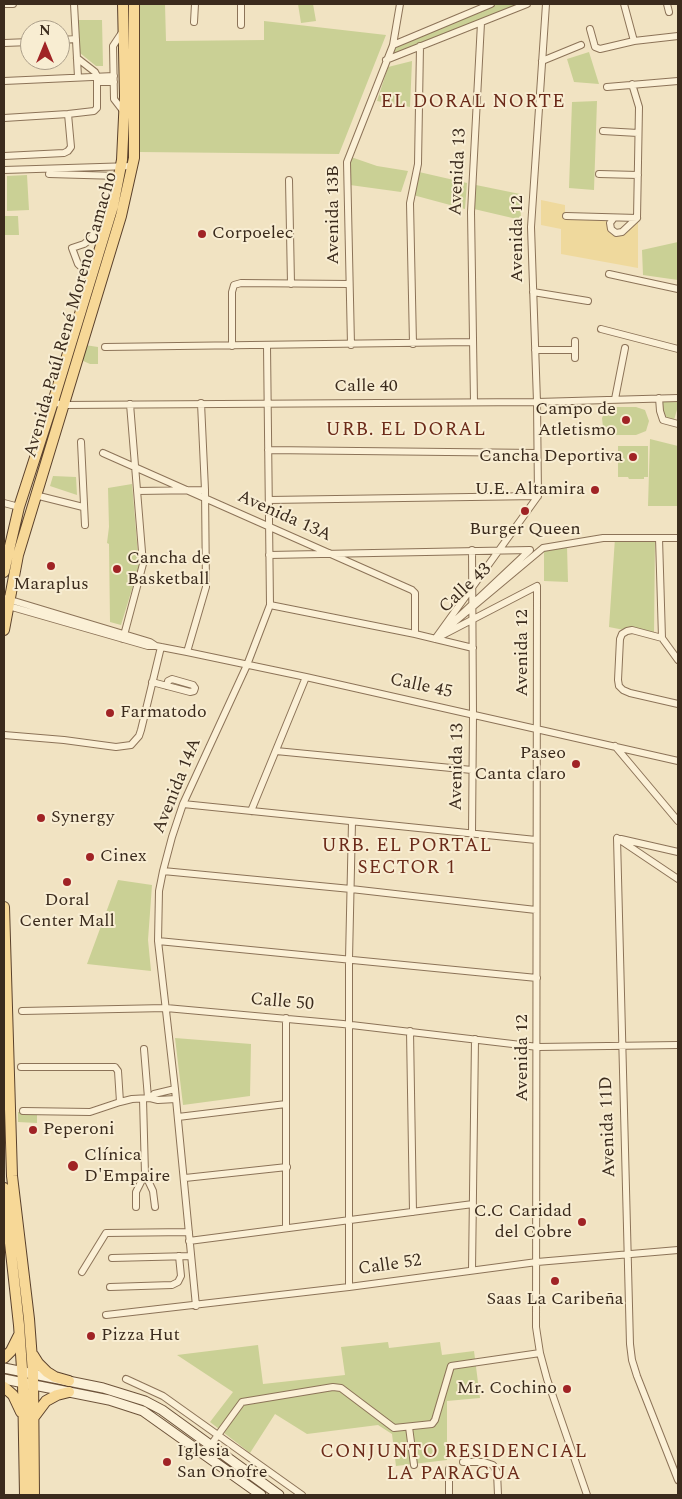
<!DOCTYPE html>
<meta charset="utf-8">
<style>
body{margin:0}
#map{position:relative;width:682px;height:1499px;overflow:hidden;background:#f1e3c2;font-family:Spectral,serif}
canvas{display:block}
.frame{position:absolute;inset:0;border:5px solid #3b2b1d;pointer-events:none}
.north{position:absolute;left:20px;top:20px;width:50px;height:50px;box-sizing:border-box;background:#f8edd2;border:1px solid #ac9f8a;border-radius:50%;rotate:0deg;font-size:14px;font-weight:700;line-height:20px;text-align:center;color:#3b2b1d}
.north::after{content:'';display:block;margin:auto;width:18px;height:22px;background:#a02325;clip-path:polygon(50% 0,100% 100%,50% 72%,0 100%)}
</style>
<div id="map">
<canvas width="682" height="1499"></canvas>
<div class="frame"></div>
<div class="north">N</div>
</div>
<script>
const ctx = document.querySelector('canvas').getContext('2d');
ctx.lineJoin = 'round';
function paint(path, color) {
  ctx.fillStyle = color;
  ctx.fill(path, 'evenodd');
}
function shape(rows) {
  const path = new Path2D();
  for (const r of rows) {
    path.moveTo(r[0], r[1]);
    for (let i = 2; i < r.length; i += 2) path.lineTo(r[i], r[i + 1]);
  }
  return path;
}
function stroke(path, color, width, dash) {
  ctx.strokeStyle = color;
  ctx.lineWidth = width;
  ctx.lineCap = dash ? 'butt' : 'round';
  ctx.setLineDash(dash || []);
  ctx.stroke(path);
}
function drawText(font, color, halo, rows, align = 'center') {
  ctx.font = font + ' Spectral,serif';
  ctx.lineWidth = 4;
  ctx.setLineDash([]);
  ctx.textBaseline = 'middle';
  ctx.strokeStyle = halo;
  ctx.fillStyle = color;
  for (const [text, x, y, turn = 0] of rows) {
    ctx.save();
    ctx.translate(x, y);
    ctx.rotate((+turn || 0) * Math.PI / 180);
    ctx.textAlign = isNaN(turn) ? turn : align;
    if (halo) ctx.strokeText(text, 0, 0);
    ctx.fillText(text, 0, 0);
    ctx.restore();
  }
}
paint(shape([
 [140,4,165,4,166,41,264,40,264,21,386,35,339,154,139,152],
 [298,4,313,4,316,21,301,23],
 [494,4,523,4,388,58,393,46],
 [78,20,102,20,103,66,96,66,80,53],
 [589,52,599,84,574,82,567,59],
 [412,61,410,107,377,101,388,67],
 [597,101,594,190,569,188,572,102],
 [351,157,377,166,408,171,401,192,350,185,349,163],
 [419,172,467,183,465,209,413,195],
 [27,175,29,210,7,211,7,176],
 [476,185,520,194,521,220,474,209],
 [4,216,18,216,19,235,4,235],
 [678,242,678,280,643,275,642,250],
 [85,345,98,347,98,364,90,364,81,360],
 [678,398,678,406,674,420,660,416,659,399],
 [613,407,636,407,645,410,649,421,646,431,636,435,614,435,607,431,603,427,602,418,606,410],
 [650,439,678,446,678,506,648,506],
 [618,446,648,446,648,477,644,477,644,479,629,479,628,477,618,477],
 [53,476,76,477,77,495,50,486],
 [132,484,139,566,121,625,110,622,109,544,107,543,109,527,108,488],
 [615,538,655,538,654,636,609,627],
 [567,546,568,582,544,581,544,550],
 [118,880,152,885,148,940,151,971,87,964],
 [175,1038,251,1044,250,1096,183,1105],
 [18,1112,37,1112,37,1123,18,1122],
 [388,1342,389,1348,440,1342,442,1355,474,1351,480,1398,447,1401,447,1460,396,1466,392,1434,378,1425,307,1434,275,1414,250,1453,210,1422,233,1392,177,1355,258,1345,263,1384,345,1375,341,1347]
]), '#cad095');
paint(shape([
 [541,200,565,205,565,216,612,218,609,224,616,234,638,219,638,268,561,254,561,229,541,225]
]), '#efd99d');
const minor = shape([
 [4,4,13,4],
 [74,4,78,77],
 [546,4,531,227,537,402,538,496,435,639,537,586,536,1327,540,1353,547,1379,587,1495],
 [624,4,634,41],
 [667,4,669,12],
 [194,22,195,4],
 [241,25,241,4],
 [590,29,595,47,600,49,634,41,678,36],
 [123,31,113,46,114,99,124,112],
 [60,40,76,39],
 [4,43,30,42],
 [393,45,491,4],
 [386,60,527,4],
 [542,61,581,45],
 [4,81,114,76],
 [98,82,114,82],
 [607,87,678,81],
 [4,118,68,114,94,111,97,108,97,76,95,72,77,58],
 [603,131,638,133],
 [4,156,64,153,68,151,71,147,68,114],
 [4,170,132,166],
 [49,174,119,176],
 [599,174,638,175],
 [289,180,291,284],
 [566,216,637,218,639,107,632,84],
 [614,218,610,223,611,229,616,233,622,232,637,218],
 [609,274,678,289],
 [91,276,78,264,72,248,84,244,92,238,109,207],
 [533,292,588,301],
 [601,329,678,349],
 [413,344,410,203,418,164,420,46],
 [351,345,347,162,393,45,400,4],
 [232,346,232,292,234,285,241,283,349,284],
 [105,347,471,342],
 [535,350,575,350,575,358],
 [575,350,575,341],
 [659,398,660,411,663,420,678,424],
 [615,399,625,348],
 [53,402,63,405,537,402,678,398],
 [474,402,471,212,481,23],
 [81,442,85,525],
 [268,450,537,453],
 [103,453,412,590,415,593,415,634],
 [137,491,205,490],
 [35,495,83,507],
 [269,500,538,496],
 [4,503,19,507],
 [659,538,662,638],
 [269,555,530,550,446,629],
 [4,598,150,642,156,646],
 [5,605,148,646,156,646,187,652,306,677,678,761],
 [270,605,415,634,473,648],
 [445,630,543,548,603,538,678,538],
 [123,639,143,564,130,404],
 [187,652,206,587,205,490,201,403],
 [678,660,662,638,632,630,627,631,622,634,620,639,618,680,619,686,623,690,630,693,678,704],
 [152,682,190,692,194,691,195,688,193,685,172,679,168,681,167,686],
 [4,735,64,740,116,747,131,745,139,736,141,730,161,647],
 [615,746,678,821],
 [276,751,472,770],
 [183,804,536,840],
 [251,811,306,677],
 [472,834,473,714,472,550],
 [621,839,678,852],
 [163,871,351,889,536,910],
 [678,879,617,838,630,1344,632,1360,637,1376,678,1480],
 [158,941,537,978],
 [22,1011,166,1008,343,1024,538,1047,678,1045],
 [286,1018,286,1228],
 [410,1031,413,1212],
 [144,1049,148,1098],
 [21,1067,115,1067,118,1071,120,1102],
 [150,1098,154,1094,175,1089],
 [143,1099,145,1174,153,1191,155,1207],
 [23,1111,90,1112,120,1102,132,1099,150,1098,158,1100,176,1099],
 [178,1117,286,1104],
 [185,1178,287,1167],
 [136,1207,136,1192,145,1174],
 [189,1241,473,1204],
 [112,1258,191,1256],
 [472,1270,475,1039],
 [82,1272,106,1233,189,1232],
 [110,1287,172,1285,178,1282,181,1276,179,1256],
 [349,1287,349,959,352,822],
 [196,1306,175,1089,158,941,159,891,163,871,172,837,183,804,247,665,270,605,267,346],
 [106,1315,349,1287,537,1262,678,1250],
 [126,1379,163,1396,302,1495],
 [409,1427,414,1465],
 [210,1446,242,1402,333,1387,341,1388,394,1428,432,1424,435,1420,451,1366,540,1353],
 [463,1462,484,1462,493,1465,497,1472,498,1495],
 [449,1469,449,1495]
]);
const secondary = shape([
 [4,1368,103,1388,145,1401,162,1410,279,1495],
 [4,1379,109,1400,143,1411,261,1495]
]);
const primary = shape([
 [4,572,19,507,53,402,113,206,122,160,125,96,123,4],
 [4,630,18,555,121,216,134,158,134,4],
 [4,907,12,1176,29,1319,33,1373,34,1495],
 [4,1188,19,1325,23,1383,25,1495],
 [33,1355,38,1363,47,1372,55,1377,69,1381],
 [4,1358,11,1351,19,1335],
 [4,1387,13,1395,21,1412],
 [34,1417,46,1401,57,1395,69,1392]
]);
stroke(minor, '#8c7358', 8);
stroke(secondary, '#6e543b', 11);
stroke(primary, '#5a412c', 12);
stroke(minor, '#fbf0d6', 6);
stroke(secondary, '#fbf0d6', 9);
stroke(primary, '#f7d897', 10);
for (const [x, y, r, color] of [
 [202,234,5,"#a02325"],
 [626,420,5,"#a02325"],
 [633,457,5,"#a02325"],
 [595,490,5,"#a02325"],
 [525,511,5,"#a02325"],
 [51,566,5,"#a02325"],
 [117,569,5,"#a02325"],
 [110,713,5,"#a02325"],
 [576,764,5,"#a02325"],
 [41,818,5,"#a02325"],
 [90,857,5,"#a02325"],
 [67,882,5,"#a02325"],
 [33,1130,5,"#a02325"],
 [73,1166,6,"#a02325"],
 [582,1222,5,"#a02325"],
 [555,1281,5,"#a02325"],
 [91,1336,5,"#a02325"],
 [567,1389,5,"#a02325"],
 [167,1462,5,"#a02325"]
]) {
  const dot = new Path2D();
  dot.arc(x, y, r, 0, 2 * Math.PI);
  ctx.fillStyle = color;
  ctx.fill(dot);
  stroke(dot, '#f8edd2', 2);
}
drawText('18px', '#3b2b1d', '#f8edd2', [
 ["Avenida 13",459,172,-87],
 ["Avenida 13B",334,215,-90],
 ["Avenida 12",518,239,-90],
 ["Avenida Paúl René Moreno Camacho",72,315,-74],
 ["Calle 40",366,387],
 ["Avenida 13A",284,517,24],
 ["Calle 43",466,589,-43],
 ["Avenida 12",523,653,-90],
 ["Calle 45",421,687,12],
 ["Avenida 13",458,767,-89],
 ["Avenida 14A",178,786,-68],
 ["Calle 50",282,1003,5],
 ["Avenida 12",523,1058,-90],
 ["Avenida 11D",609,1127,-92],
 ["Calle 52",390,1266,-8]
]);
drawText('18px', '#3b2b1d', '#f8edd2', [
 ["Corpoelec",212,234],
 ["Campo de",616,410,"right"],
 ["Atletismo",616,431,"right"],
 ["Cancha Deportiva",623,457,"right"],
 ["U.E. Altamira",585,490,"right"],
 ["Burger Queen",525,530,"center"],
 ["Cancha de",127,559],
 ["Basketball",127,580],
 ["Maraplus",51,585,"center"],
 ["Farmatodo",120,713],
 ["Paseo",566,754,"right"],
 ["Canta claro",566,775,"right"],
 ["Synergy",51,818],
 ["Cinex",100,857],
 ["Doral",67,901,"center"],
 ["Center Mall",67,922,"center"],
 ["Peperoni",43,1130],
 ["Clínica",84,1156],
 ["D'Empaire",84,1177],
 ["C.C Caridad",572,1212,"right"],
 ["del Cobre",572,1233,"right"],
 ["Saas La Caribeña",555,1300,"center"],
 ["Pizza Hut",101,1336],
 ["Mr. Cochino",557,1389,"right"],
 ["Iglesia",177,1452],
 ["San Onofre",177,1473]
], 'left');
ctx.letterSpacing = '1px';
drawText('19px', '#6b2a19', '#f8edd2', [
 ["EL DORAL NORTE",473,103],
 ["URB. EL DORAL",406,431],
 ["URB. EL PORTAL",407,847],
 ["SECTOR 1",407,869],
 ["CONJUNTO RESIDENCIAL",454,1453],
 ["LA PARAGUA",454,1475]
]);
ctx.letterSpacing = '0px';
</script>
